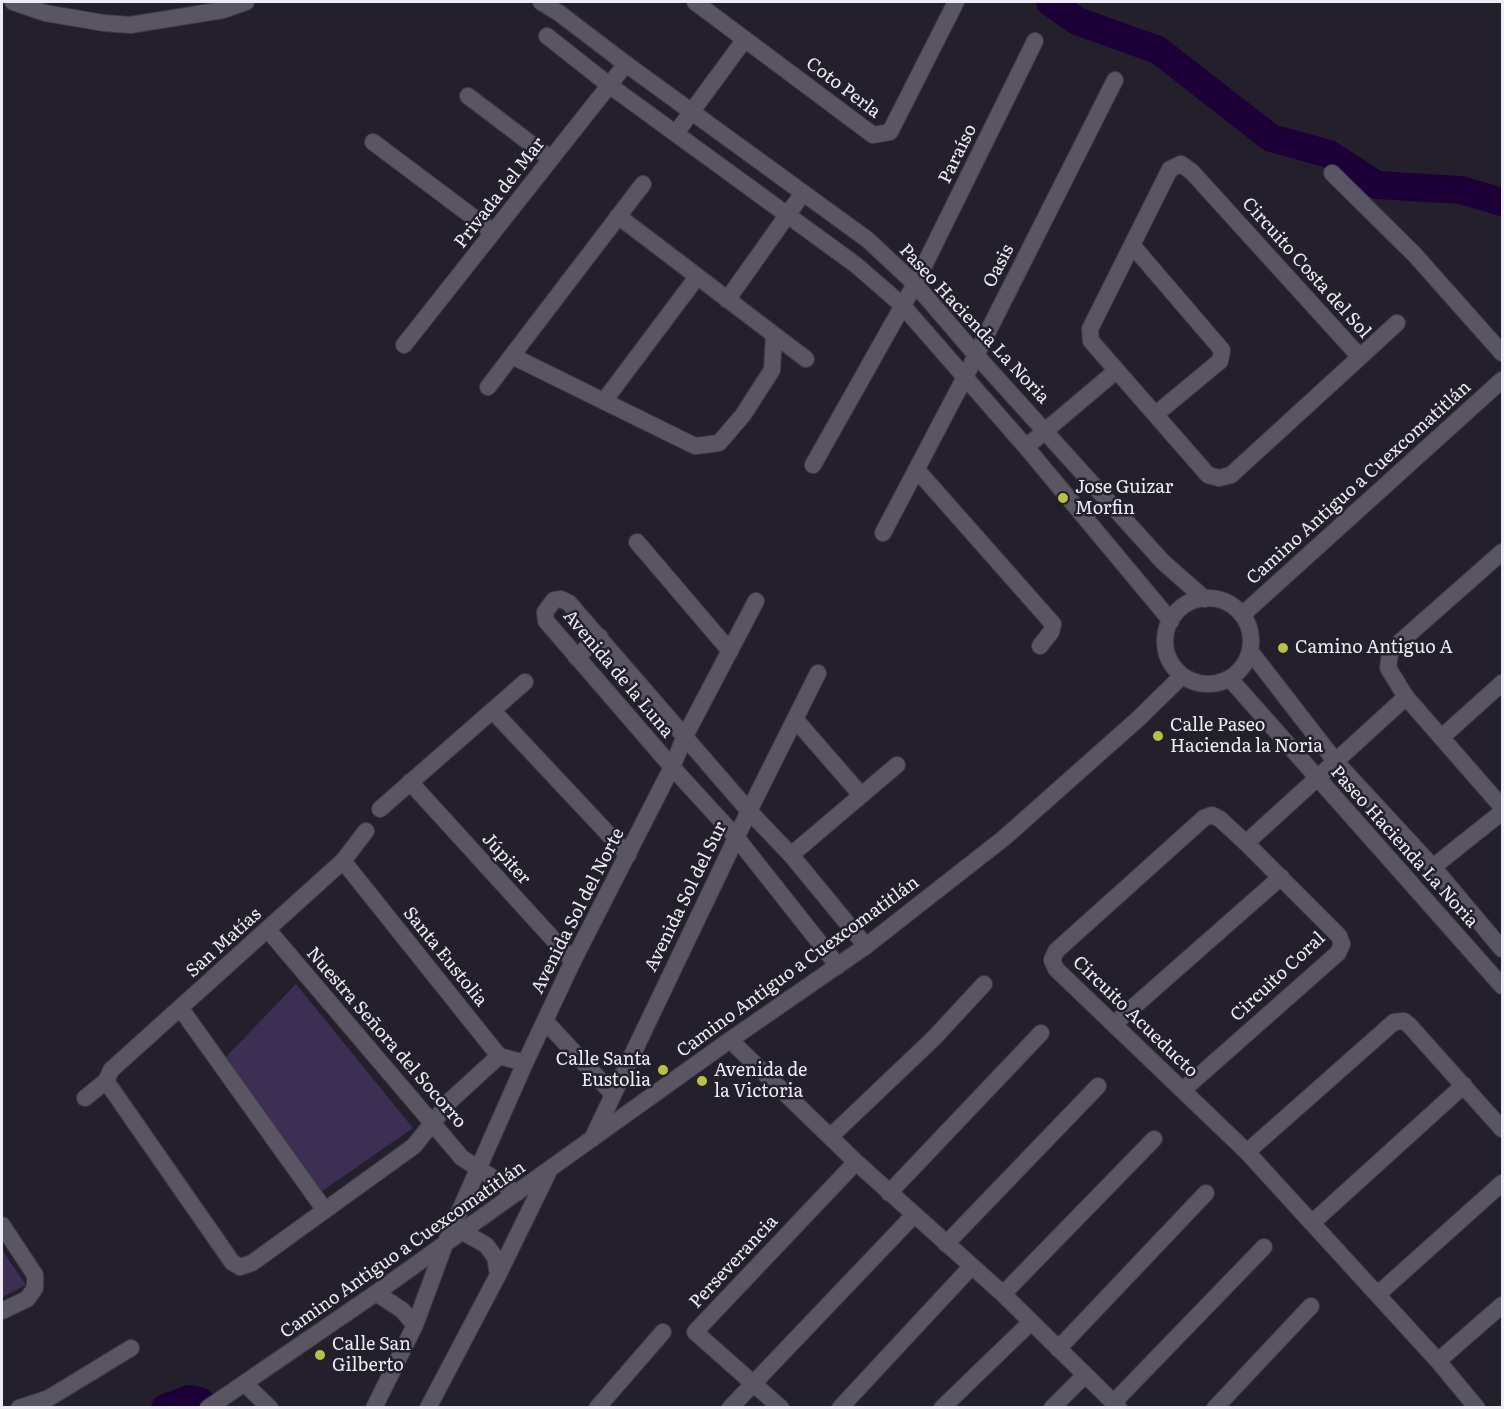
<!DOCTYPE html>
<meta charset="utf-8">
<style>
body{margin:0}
#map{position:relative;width:1504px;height:1409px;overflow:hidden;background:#24202b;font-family:Literata,serif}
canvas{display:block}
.frame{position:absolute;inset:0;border:3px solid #edebf3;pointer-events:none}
</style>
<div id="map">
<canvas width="1504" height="1409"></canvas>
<div class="frame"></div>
</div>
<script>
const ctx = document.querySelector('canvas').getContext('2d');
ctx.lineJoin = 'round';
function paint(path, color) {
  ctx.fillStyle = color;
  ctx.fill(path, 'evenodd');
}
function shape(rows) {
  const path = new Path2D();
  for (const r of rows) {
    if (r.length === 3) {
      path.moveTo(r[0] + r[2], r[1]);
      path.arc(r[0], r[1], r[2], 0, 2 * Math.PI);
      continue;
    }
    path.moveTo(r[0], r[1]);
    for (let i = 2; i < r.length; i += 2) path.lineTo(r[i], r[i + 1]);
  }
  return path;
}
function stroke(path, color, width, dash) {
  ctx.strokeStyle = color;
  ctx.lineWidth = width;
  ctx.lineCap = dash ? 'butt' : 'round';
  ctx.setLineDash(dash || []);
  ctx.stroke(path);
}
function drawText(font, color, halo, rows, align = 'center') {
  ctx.font = font + ' Literata,serif';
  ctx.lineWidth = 5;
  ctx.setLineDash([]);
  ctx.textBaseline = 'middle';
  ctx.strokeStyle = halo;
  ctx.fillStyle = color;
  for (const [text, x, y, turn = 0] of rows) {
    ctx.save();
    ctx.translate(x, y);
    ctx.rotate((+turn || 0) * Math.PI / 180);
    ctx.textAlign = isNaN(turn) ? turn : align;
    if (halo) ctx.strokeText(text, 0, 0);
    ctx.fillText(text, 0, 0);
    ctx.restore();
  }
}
paint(shape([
 [296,984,413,1128,315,1196,225,1058],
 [2,1250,26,1285,2,1297]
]), '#3d2e54');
stroke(shape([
 [1050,2,1077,21,1158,50,1271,138,1329,154,1377,185,1461,190,1502,202],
 [165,1408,189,1399,200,1401,205,1408]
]), '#1d0037', 28);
const minor = shape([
 [13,2,45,13,104,23,130,25,223,10,246,2],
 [695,2,873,135,890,132,956,2],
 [547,36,609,85],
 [468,96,551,159],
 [676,133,745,39],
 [373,142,493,232],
 [1181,164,1192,172,1360,357,1231,475,1219,478,1208,475,1091,341,1090,329,1170,169,1181,164],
 [1332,173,1415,255,1502,353],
 [618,216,806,359],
 [1132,245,1222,350,1220,361,1156,414],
 [727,300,803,193],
 [404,345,626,64,559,13,541,2],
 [512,356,695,446,719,443,743,415,772,370,774,335],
 [1360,357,1397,323],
 [488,387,643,184],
 [604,401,697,277],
 [1026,447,1116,371],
 [813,465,915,284,1035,41],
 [917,470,1053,624,1051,632,1040,646],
 [883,533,965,377,1115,80],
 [637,542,730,651],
 [576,657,600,637],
 [1406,697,1502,807],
 [493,711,628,855],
 [795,719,861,795],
 [1442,737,1502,683],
 [410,782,573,961],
 [380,809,525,682],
 [1246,843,1406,697,1388,668,1390,653,1400,642,1502,552],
 [791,855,897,765],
 [343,861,499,1056,525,1063],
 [1433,867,1502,812],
 [268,930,462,1158,517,1193],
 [181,1009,324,1209],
 [545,1021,612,1093],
 [1114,1024,1281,877],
 [730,1040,856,1162,1003,1294,1119,1408],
 [106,1081,232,1262,240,1267,252,1263,414,1146,451,1100,499,1056],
 [1183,1090,1338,953,1342,944,1339,936,1246,843,1220,819,1212,815,1204,818,1056,951,1052,960,1056,969,1247,1152],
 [85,1098,106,1081,111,1070,343,861,366,831],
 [1502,1129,1410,1026,1404,1021,1394,1022,1247,1152,1438,1361,1502,1305],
 [831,1136,934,1038,984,984],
 [889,1193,1041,1033],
 [1313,1222,1464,1085],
 [2,1225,35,1275,35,1288,27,1299,2,1311],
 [946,1244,1098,1086],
 [1003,1294,1154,1139],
 [1378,1294,1502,1183],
 [1058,1349,1206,1193],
 [1438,1361,1477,1408],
 [1114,1402,1264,1247],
 [19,1408,49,1398,131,1348],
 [597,1408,663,1332],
 [730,1408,914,1215],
 [781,1408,695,1332,856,1162],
 [840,1408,971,1267],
 [942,1408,1031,1322],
 [1052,1408,1085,1375],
 [1215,1408,1311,1306]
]);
const tertiary = shape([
 [626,64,868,240,915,284,976,355,1163,562,1205,599],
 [609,85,856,265,902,305,1026,447,1171,621],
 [1208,641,43],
 [1242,615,1502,380],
 [1250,651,1336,762,1433,867,1502,949],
 [1230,679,1502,986],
 [838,966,736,837,672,767,546,621,545,612,554,600,561,599,569,603,749,811,791,855,866,946],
 [592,1139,749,811,818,673],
 [463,1232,486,1245,495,1257,498,1275],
 [376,1293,402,1310,415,1325],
 [245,1384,270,1408],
 [208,1408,376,1293,730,1040,866,946,1004,838,1138,719,1182,676],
 [374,1408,415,1325,445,1244,525,1063,573,961,672,767,685,736,756,601],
 [428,1408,498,1275,548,1173]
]);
stroke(minor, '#3e3c44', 18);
stroke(tertiary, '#3e3c44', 18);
stroke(minor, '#5a5562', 16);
stroke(tertiary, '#5a5562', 16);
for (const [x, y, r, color] of [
 [1063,498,6,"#b9c046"],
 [1283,648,6,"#b9c046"],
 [1158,736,6,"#b9c046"],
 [663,1070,6,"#b9c046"],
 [702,1081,6,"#b9c046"],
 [320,1355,6,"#b9c046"]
]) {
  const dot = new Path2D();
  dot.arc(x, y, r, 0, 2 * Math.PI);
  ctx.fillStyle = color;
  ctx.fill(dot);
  stroke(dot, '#24202b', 2);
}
drawText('18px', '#edebf3', '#24202b', [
 ["Coto Perla",843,88,37],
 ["Paraíso",958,154,-64],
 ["Privada del Mar",500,193,-52],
 ["Oasis",999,266,-63],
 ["Circuito Costa del Sol",1306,268,48],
 ["Paseo Hacienda La Noria",974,324,47],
 ["Camino Antiguo a Cuexcomatitlán",1359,483,-42],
 ["Avenida de la Luna",618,674,50],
 ["Paseo Hacienda La Noria",1404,847,48],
 ["Júpiter",506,859,48],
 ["Avenida Sol del Sur",686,897,-64],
 ["Avenida Sol del Norte",578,911,-63],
 ["San Matías",224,943,-42],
 ["Santa Eustolia",445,957,51],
 ["Camino Antiguo a Cuexcomatitlán",798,967,-36],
 ["Circuito Coral",1278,977,-43],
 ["Circuito Acueducto",1135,1017,44],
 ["Nuestra Señora del Socorro",386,1038,49],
 ["Camino Antiguo a Cuexcomatitlán",403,1250,-35],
 ["Perseverancia",734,1262,-47]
]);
drawText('18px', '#edebf3', '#24202b', [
 ["Jose Guizar",1075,488],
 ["Morfin",1075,509],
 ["Camino Antiguo A",1295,648],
 ["Calle Paseo",1170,726],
 ["Hacienda la Noria",1170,747],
 ["Calle Santa",651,1060,"right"],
 ["Eustolia",651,1081,"right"],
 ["Avenida de",714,1071],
 ["la Victoria",714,1092],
 ["Calle San",332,1345],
 ["Gilberto",332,1366]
], 'left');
</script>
